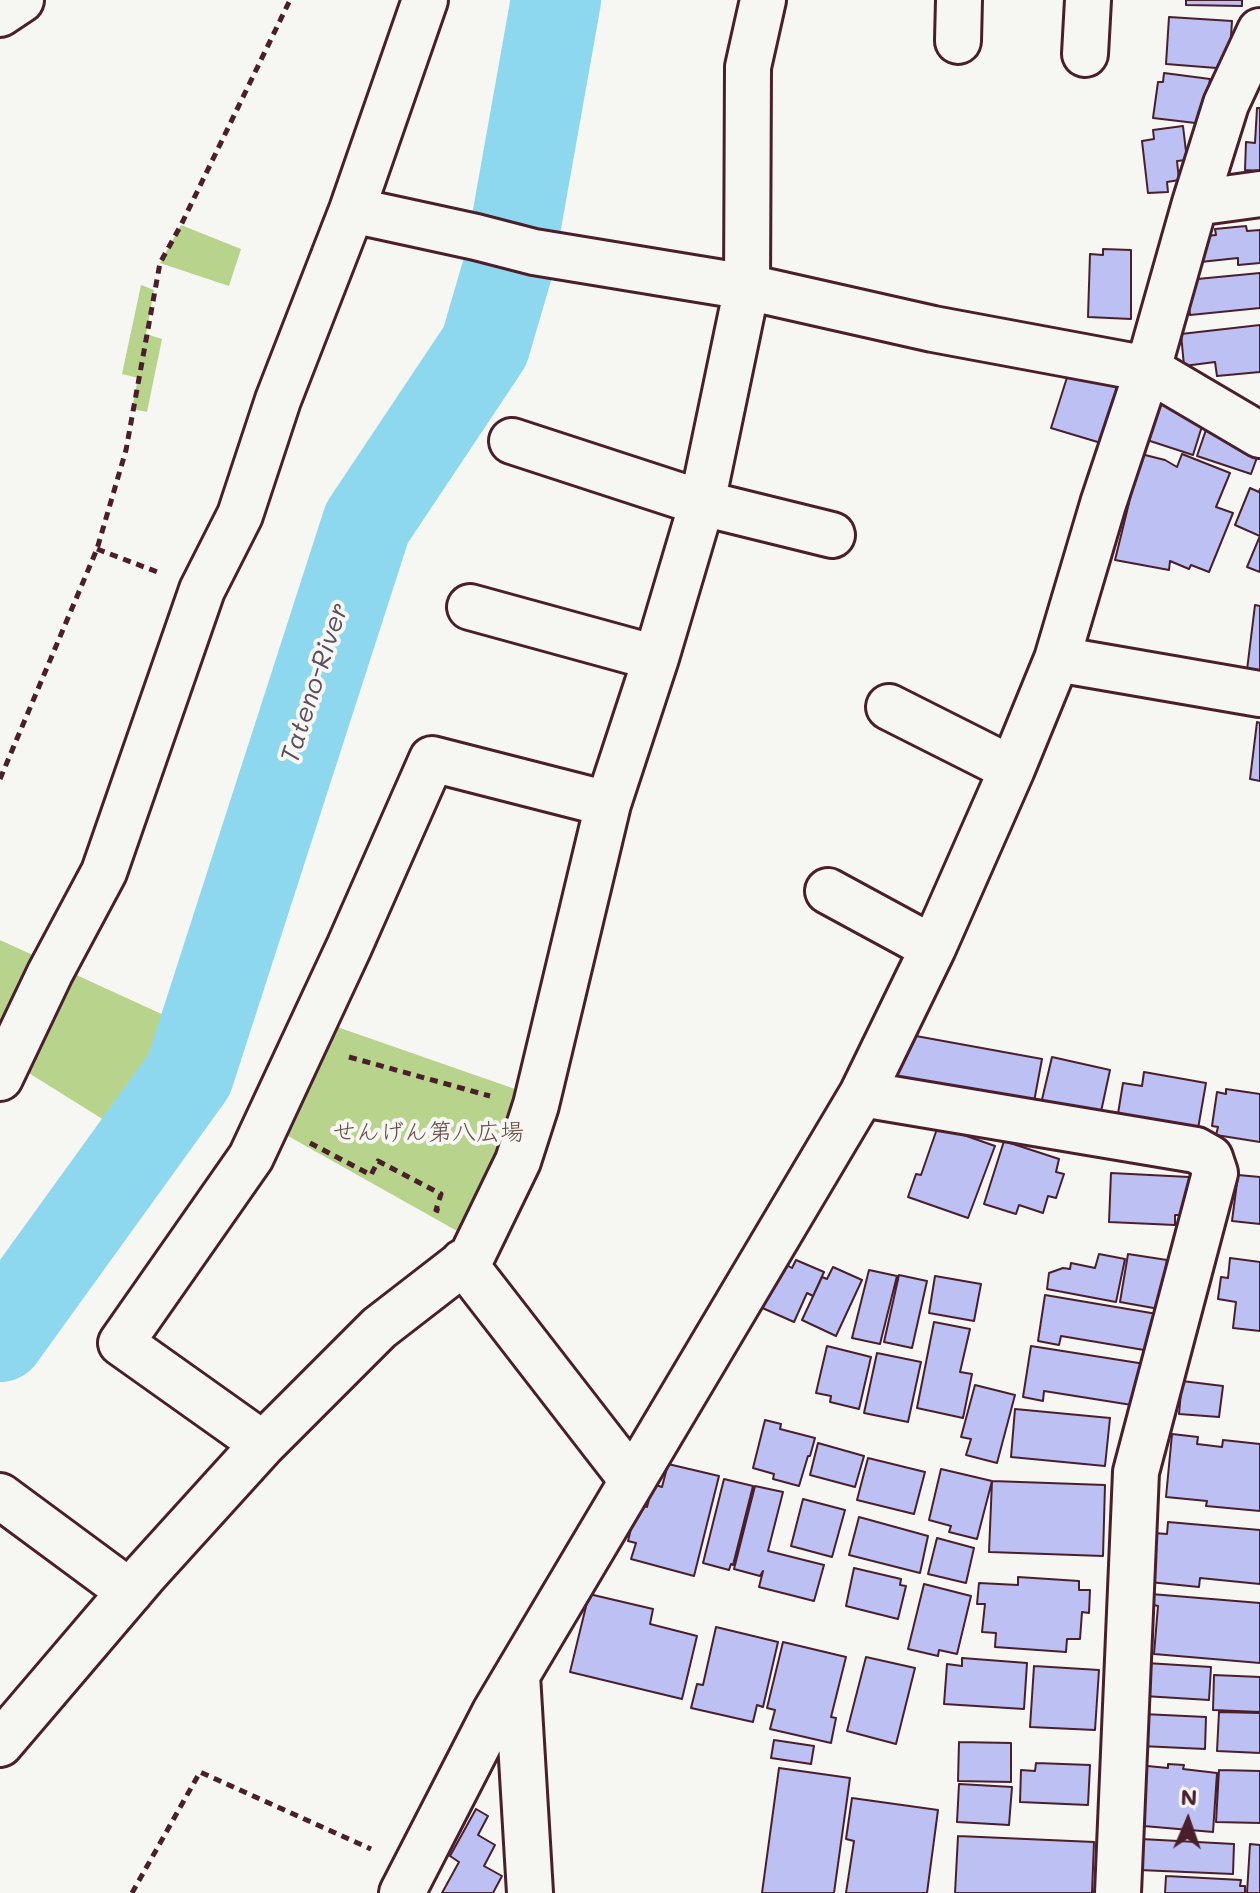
<!DOCTYPE html>
<meta charset="utf-8">
<style>
body{margin:0}
#map{position:relative;width:1260px;height:1893px;overflow:hidden;background:#f6f6f2;font-family:Mali,sans-serif}
canvas{display:block}
.north{position:absolute;left:1148px;top:1781px;width:80px;height:80px;-webkit-text-stroke:6px #f6f6f2;paint-order:stroke;rotate:2deg;font-size:22px;font-weight:700;line-height:32px;text-align:center;color:#4a1f2b}
.north::after{content:'';display:block;margin:auto;width:28px;height:36px;background:#4a1f2b;clip-path:polygon(50% 0,100% 100%,50% 72%,0 100%)}
</style>
<div id="map">
<canvas width="1260" height="1893"></canvas>
<div class="north">N</div>
</div>
<script>
const ctx = document.querySelector('canvas').getContext('2d');
ctx.lineJoin = 'round';
function paint(path, color) {
  ctx.fillStyle = color;
  ctx.fill(path, 'evenodd');
}
function shape(rows) {
  const path = new Path2D();
  for (const r of rows) {
    path.moveTo(r[0], r[1]);
    for (let i = 2; i < r.length; i += 2) path.lineTo(r[i], r[i + 1]);
  }
  return path;
}
function stroke(path, color, width, dash) {
  ctx.strokeStyle = color;
  ctx.lineWidth = width;
  ctx.lineCap = dash ? 'butt' : 'round';
  ctx.setLineDash(dash || []);
  ctx.stroke(path);
}
function drawText(font, color, halo, rows, align = 'center') {
  ctx.font = font + ' Mali,"Klee One",sans-serif';
  ctx.lineWidth = 8;
  ctx.setLineDash([]);
  ctx.textBaseline = 'middle';
  ctx.strokeStyle = halo;
  ctx.fillStyle = color;
  for (const [text, x, y, turn = 0] of rows) {
    ctx.save();
    ctx.translate(x, y);
    ctx.rotate((+turn || 0) * Math.PI / 180);
    ctx.textAlign = isNaN(turn) ? turn : align;
    if (halo) ctx.strokeText(text, 0, 0);
    ctx.fillText(text, 0, 0);
    ctx.restore();
  }
}
paint(shape([
 [181,225,241,249,229,286,160,263],
 [141,285,154,290,146,334,162,339,147,412,132,409,138,378,122,374],
 [0,940,179,1022,120,1130,0,1055],
 [323,1022,515,1089,507,1124,466,1236,272,1127]
]), '#b8d48c');
stroke(shape([
 [0,1337,189,1075,367,523,485,346,509,264,556,0]
]), '#8ed8ef', 90);
const building = shape([
 [1186,0,1242,0,1242,6,1186,5,1186,0],
 [1169,17,1232,21,1229,69,1166,64,1169,17],
 [1164,73,1210,79,1204,124,1153,118,1158,82,1163,82,1164,73],
 [1257,108,1260,108,1260,171,1245,170,1246,142,1255,143,1257,108],
 [1183,126,1187,160,1177,161,1179,180,1167,182,1168,192,1148,193,1142,141,1154,139,1153,130,1183,126],
 [1246,226,1247,231,1260,230,1260,263,1238,265,1238,258,1191,263,1196,237,1216,235,1215,229,1246,226],
 [1103,249,1131,250,1131,319,1088,317,1090,254,1103,255,1103,249],
 [1260,273,1260,308,1190,315,1187,280,1260,273],
 [1260,325,1260,372,1217,376,1215,362,1184,366,1181,334,1260,325],
 [1070,368,1121,379,1101,443,1051,428,1070,368],
 [1157,401,1199,414,1203,423,1193,455,1147,440,1157,401],
 [1208,424,1259,452,1251,474,1197,456,1208,424],
 [1141,454,1165,460,1177,467,1182,454,1230,473,1216,507,1233,513,1209,572,1191,565,1189,569,1170,561,1169,570,1115,560,1141,454],
 [1250,488,1259,492,1260,489,1260,572,1247,567,1260,536,1235,525,1250,488],
 [1255,605,1260,606,1260,672,1247,670,1255,605],
 [1257,722,1260,723,1260,781,1250,779,1257,722],
 [905,1034,1042,1059,1033,1107,896,1083,905,1034],
 [1052,1057,1110,1070,1099,1121,1040,1108,1052,1057],
 [1144,1072,1206,1083,1196,1140,1116,1126,1123,1083,1142,1086,1144,1072],
 [1226,1089,1260,1094,1260,1142,1216,1135,1218,1127,1212,1126,1217,1092,1226,1094,1226,1089],
 [938,1126,995,1146,968,1218,908,1197,916,1174,921,1175,938,1126],
 [1004,1141,1059,1159,1056,1172,1064,1174,1056,1198,1048,1196,1043,1213,1019,1205,1016,1214,984,1204,1004,1141],
 [1111,1173,1189,1177,1187,1215,1175,1215,1175,1225,1109,1222,1111,1173],
 [1238,1175,1260,1177,1260,1224,1232,1221,1238,1175],
 [1099,1254,1125,1259,1116,1302,1047,1289,1049,1273,1063,1268,1070,1269,1071,1263,1095,1268,1099,1254],
 [1128,1254,1167,1260,1159,1309,1120,1302,1128,1254],
 [1230,1258,1260,1262,1260,1331,1233,1328,1236,1302,1218,1299,1221,1277,1228,1278,1230,1258],
 [796,1260,824,1272,813,1296,807,1293,794,1322,758,1306,769,1283,775,1286,785,1264,792,1268,796,1260],
 [833,1267,862,1280,836,1336,802,1320,822,1277,827,1279,833,1267],
 [869,1270,897,1276,880,1344,852,1338,869,1270],
 [899,1275,927,1281,912,1348,884,1342,899,1275],
 [935,1276,981,1284,974,1321,929,1313,935,1276],
 [1045,1295,1157,1314,1150,1351,1061,1336,1059,1345,1038,1341,1045,1295],
 [934,1322,970,1329,960,1372,972,1374,963,1418,917,1408,934,1322],
 [827,1346,871,1357,859,1409,830,1402,831,1396,816,1393,827,1346],
 [1031,1346,1145,1364,1138,1406,1044,1391,1043,1401,1023,1397,1031,1346],
 [877,1353,921,1362,908,1422,864,1413,877,1353],
 [1182,1381,1223,1386,1219,1417,1179,1414,1182,1381],
 [975,1385,1015,1395,997,1463,966,1455,971,1439,961,1437,975,1385],
 [1015,1409,1110,1418,1105,1466,1011,1457,1015,1409],
 [765,1420,781,1424,780,1429,815,1438,810,1456,808,1456,799,1486,773,1479,774,1474,753,1468,765,1420],
 [1172,1434,1198,1437,1197,1444,1222,1447,1223,1440,1260,1444,1260,1511,1206,1506,1207,1501,1166,1497,1172,1434],
 [818,1443,864,1456,855,1487,810,1475,818,1443],
 [868,1458,925,1472,914,1514,857,1500,868,1458],
 [668,1464,719,1476,694,1576,631,1559,636,1543,628,1541,637,1504,647,1507,653,1484,662,1487,668,1464],
 [941,1469,992,1481,977,1539,949,1532,951,1526,929,1520,941,1469],
 [724,1479,753,1486,733,1565,731,1564,729,1570,703,1563,724,1479],
 [992,1481,1105,1485,1103,1556,989,1552,992,1481],
 [755,1486,783,1492,768,1551,824,1565,814,1601,759,1587,763,1571,760,1576,734,1569,755,1486],
 [803,1499,845,1510,832,1557,791,1546,803,1499],
 [859,1517,928,1536,920,1573,849,1555,859,1517],
 [1168,1522,1260,1530,1260,1584,1200,1578,1199,1587,1149,1582,1154,1533,1167,1534,1168,1522],
 [937,1538,974,1548,966,1583,928,1574,937,1538],
 [854,1568,901,1579,900,1585,906,1586,898,1619,846,1606,854,1568],
 [1018,1577,1079,1581,1079,1590,1090,1590,1089,1613,1082,1612,1080,1639,1067,1639,1066,1652,995,1647,996,1633,982,1632,985,1604,977,1604,979,1583,1018,1585,1018,1577],
 [924,1584,971,1596,957,1654,939,1650,938,1656,908,1649,924,1584],
 [589,1594,653,1609,650,1624,697,1636,682,1699,570,1672,589,1594],
 [1151,1594,1260,1603,1260,1663,1154,1654,1158,1606,1150,1604,1151,1594],
 [716,1627,778,1642,763,1707,757,1705,753,1722,691,1708,697,1684,703,1685,716,1627],
 [783,1642,846,1657,831,1717,836,1718,831,1743,770,1729,775,1710,767,1708,783,1642],
 [866,1657,915,1668,896,1744,847,1731,866,1657],
 [962,1658,1027,1663,1024,1709,944,1704,947,1664,962,1666,962,1658],
 [1146,1663,1211,1667,1209,1700,1144,1696,1146,1663],
 [1034,1666,1099,1670,1095,1730,1030,1727,1034,1666],
 [1214,1675,1260,1677,1260,1712,1213,1710,1214,1675],
 [1219,1712,1260,1713,1260,1753,1217,1751,1219,1712],
 [1143,1714,1206,1717,1205,1749,1141,1746,1143,1714],
 [774,1740,814,1746,811,1764,771,1758,774,1740],
 [959,1742,1011,1743,1011,1782,958,1781,959,1742],
 [1036,1763,1090,1765,1088,1805,1020,1802,1021,1770,1035,1771,1036,1763],
 [1168,1764,1184,1765,1183,1769,1217,1773,1213,1832,1132,1825,1137,1765,1168,1768,1168,1764],
 [779,1768,850,1778,834,1893,762,1893,779,1768],
 [1219,1770,1260,1771,1260,1823,1216,1822,1219,1770],
 [959,1784,1012,1787,1009,1825,957,1822,959,1784],
 [852,1798,938,1810,927,1893,846,1893,854,1841,846,1839,852,1798],
 [476,1809,488,1816,478,1835,495,1845,484,1866,502,1876,493,1893,442,1893,459,1862,450,1856,476,1809],
 [958,1836,1094,1842,1092,1893,955,1893,958,1836],
 [1141,1839,1234,1844,1233,1874,1139,1870,1141,1839],
 [1250,1844,1260,1845,1260,1893,1247,1893,1250,1844],
 [1166,1876,1241,1880,1240,1886,1245,1886,1245,1893,1165,1893,1166,1876]
]);
paint(building, '#bcc0f2');
stroke(building, '#4a1f2b', 2);
const minor = shape([
 [0,14,21,0],
 [958,41,959,0],
 [1085,54,1088,0],
 [1195,203,1260,194],
 [352,210,476,237,534,252,747,287,933,329,1148,369,1260,435],
 [512,441,702,503,832,535],
 [470,607,656,658],
 [1057,659,1260,694],
 [889,707,1012,769],
 [828,891,933,948],
 [0,1078,50,973,104,872,202,590,240,515,278,400,352,210,425,0],
 [862,1094,1196,1150,1210,1158,1215,1173,1136,1472,1118,1893],
 [463,1262,632,1480],
 [263,1444,121,1343,251,1157,349,947,432,759,608,804],
 [0,1496,130,1592],
 [517,1675,530,1893],
 [0,1744,145,1574,263,1444,379,1328,472,1256,518,1161,536,1105,608,804,656,658,702,503,747,287,748,67,763,0],
 [402,1893,495,1712,862,1094,933,948,1012,769,1057,659,1103,504,1148,369,1195,203,1226,104,1260,31]
]);
stroke(minor, '#4a1f2b', 50);
stroke(shape([
 [97,549,160,573],
 [0,779,97,549,126,450,160,263,181,225,290,0],
 [349,1057,490,1096],
 [310,1143,371,1175,378,1161,441,1194,436,1210,442,1212],
 [132,1893,200,1772,371,1849]
]), '#4a1f2b', 5, [8, 6]);
stroke(minor, '#f6f6f2', 44);
drawText('24px', '#664c43', '#f6f6f2', [
 ["せんげん第八広場",428,1133]
]);
drawText('italic 26px', '#5b4d5c', '#f6f6f2', [
 ["Tateno-River",315,683,-72]
]);
</script>
